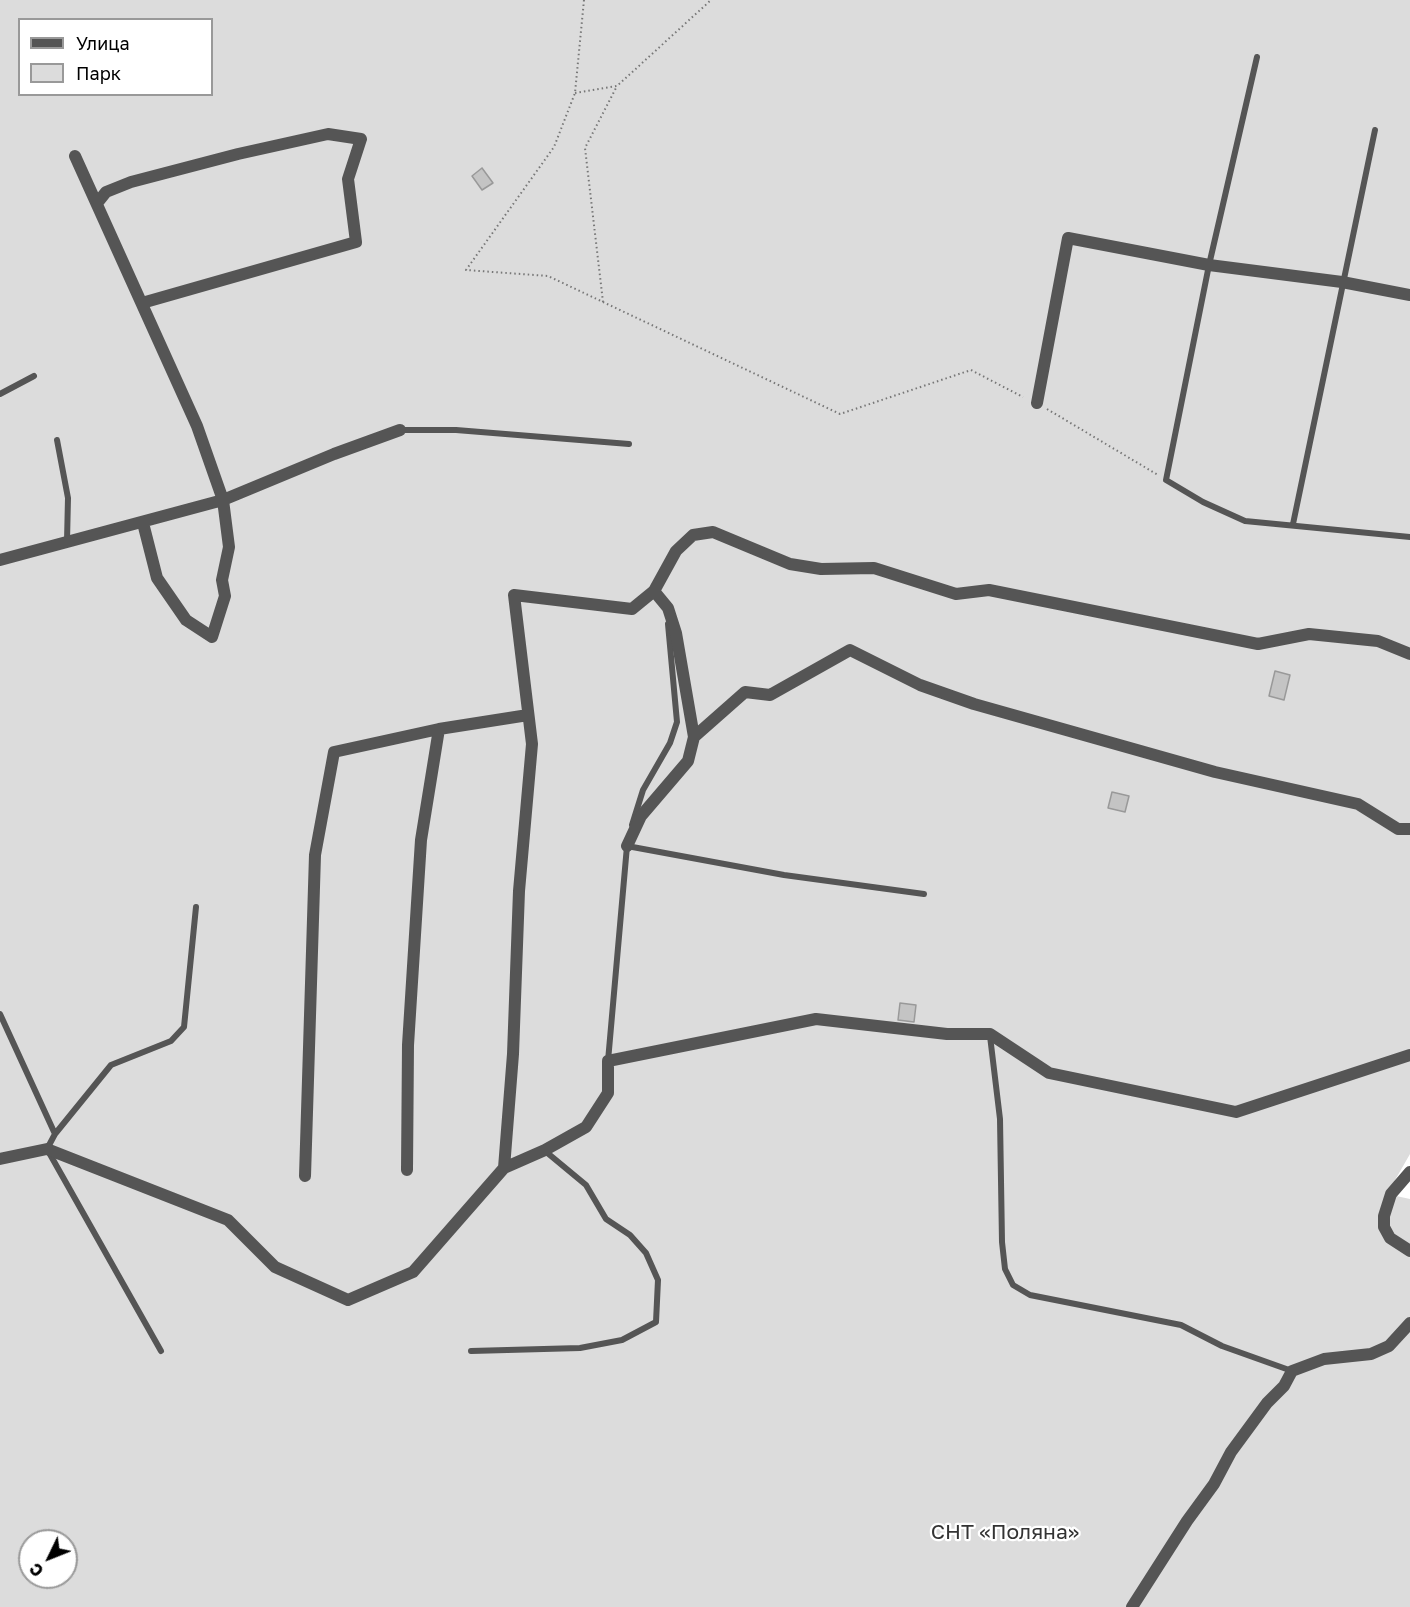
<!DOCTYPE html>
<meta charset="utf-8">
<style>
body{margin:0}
#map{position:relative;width:1410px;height:1607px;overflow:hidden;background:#fff;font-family:"Golos Text",sans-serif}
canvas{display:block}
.legend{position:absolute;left:18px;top:18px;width:195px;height:78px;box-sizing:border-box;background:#fff;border:2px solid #999;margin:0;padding:8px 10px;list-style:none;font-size:18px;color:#000}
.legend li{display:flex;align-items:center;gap:12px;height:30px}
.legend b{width:30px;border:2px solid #999}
.north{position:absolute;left:18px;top:1529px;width:60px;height:60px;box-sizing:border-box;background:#fff;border:2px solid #999;border-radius:50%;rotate:227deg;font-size:16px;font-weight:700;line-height:24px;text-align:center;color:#000}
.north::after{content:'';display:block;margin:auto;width:21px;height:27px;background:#000;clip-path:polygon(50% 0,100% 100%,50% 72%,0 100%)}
</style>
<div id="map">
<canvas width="1410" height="1607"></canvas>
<ul class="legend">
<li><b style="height:8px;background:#555"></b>Улица</li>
<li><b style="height:16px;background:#dcdcdc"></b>Парк</li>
</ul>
<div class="north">С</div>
</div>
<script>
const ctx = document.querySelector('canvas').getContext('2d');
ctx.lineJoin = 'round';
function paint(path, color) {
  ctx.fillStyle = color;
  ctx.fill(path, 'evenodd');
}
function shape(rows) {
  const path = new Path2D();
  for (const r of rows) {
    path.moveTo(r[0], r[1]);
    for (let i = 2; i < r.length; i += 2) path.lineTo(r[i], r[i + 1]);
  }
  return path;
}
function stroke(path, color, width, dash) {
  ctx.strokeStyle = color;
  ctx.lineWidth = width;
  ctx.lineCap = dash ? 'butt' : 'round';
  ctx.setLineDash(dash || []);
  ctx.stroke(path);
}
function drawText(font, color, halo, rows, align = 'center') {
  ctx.font = font + ' "Golos Text",sans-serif';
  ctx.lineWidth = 4.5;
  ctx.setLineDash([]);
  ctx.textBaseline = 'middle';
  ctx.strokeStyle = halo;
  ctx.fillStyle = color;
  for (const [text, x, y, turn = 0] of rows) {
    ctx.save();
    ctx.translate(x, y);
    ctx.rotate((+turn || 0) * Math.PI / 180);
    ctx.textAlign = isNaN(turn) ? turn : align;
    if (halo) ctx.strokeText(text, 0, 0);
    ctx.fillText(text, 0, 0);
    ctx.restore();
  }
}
paint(shape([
 [0,0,1410,0,1410,1154,1387,1194,1410,1199,1410,1607,0,1607],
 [20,20,212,20,212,94,20,94],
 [30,1541,66,1541,66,1577,30,1577]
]), '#dcdcdc');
const building = shape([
 [482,168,493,183,482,190,472,176,482,168],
 [1275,671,1290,675,1284,700,1269,696,1275,671],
 [1112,792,1129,796,1125,812,1108,808,1112,792],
 [900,1003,916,1005,914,1022,898,1020,900,1003]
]);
paint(building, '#c4c4c4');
stroke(building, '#999', 1.5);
stroke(shape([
 [584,0,575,93,554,147,466,270,548,276,840,414,971,370,1023,397],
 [575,93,617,86,711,0],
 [603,302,585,148,617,86],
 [1047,409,1158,475]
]), '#777', 2, [1.5, 3]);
stroke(shape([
 [1257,57,1209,265,1166,480,1203,502,1245,521,1410,537],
 [0,394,34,376],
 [400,430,456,430,629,444],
 [57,440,68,498,67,541],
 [1293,524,1375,130],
 [632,825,643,790,670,743,677,722,668,624],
 [0,1014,55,1134,47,1149,161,1351],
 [990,1036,1000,1119,1002,1242,1005,1269,1013,1285,1030,1295,1181,1325,1222,1346,1292,1371],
 [608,1061,627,846,784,875,924,894],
 [55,1134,111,1065,171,1041,184,1027,196,907],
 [471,1351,580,1348,622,1340,656,1322,658,1280,646,1253,630,1235,606,1219,586,1185,545,1151]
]), '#555', 6);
stroke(shape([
 [75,156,197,426,223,500,229,547,222,580,225,596,212,637,186,620,157,578,143,523],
 [98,202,106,192,131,182,238,154,328,134,361,139,348,179,356,242,142,303],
 [1037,403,1068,238,1209,265,1342,282,1410,295],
 [0,560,223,500,334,454,400,430],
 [694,737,745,692,770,695,850,650,920,685,974,704,1215,772,1358,804,1398,829,1410,829],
 [627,846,641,816,688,761,694,737,676,633,668,608,654,591],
 [0,1159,47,1149,228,1220,275,1267,348,1300,413,1272,504,1168,545,1150,586,1127,608,1093,608,1061,816,1019,947,1034,990,1034,1049,1073,1236,1112,1410,1055],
 [504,1168,513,1054,519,891,532,744,514,595,632,609,654,591,676,551,693,535,713,532,790,564,821,569,874,568,956,594,989,590,1258,644,1309,634,1378,641,1410,654],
 [407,1170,408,1045,421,840,439,729],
 [1410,1172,1391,1194,1384,1216,1384,1227,1390,1238,1410,1251],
 [305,1176,315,855,334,752,439,729,528,715],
 [1132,1607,1187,1521,1214,1484,1231,1452,1267,1403,1284,1386,1292,1371,1324,1359,1371,1354,1389,1346,1410,1323]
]), '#555', 12);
drawText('21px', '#333', '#fff', [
 ["СНТ «Поляна»",1005,1532]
]);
</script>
